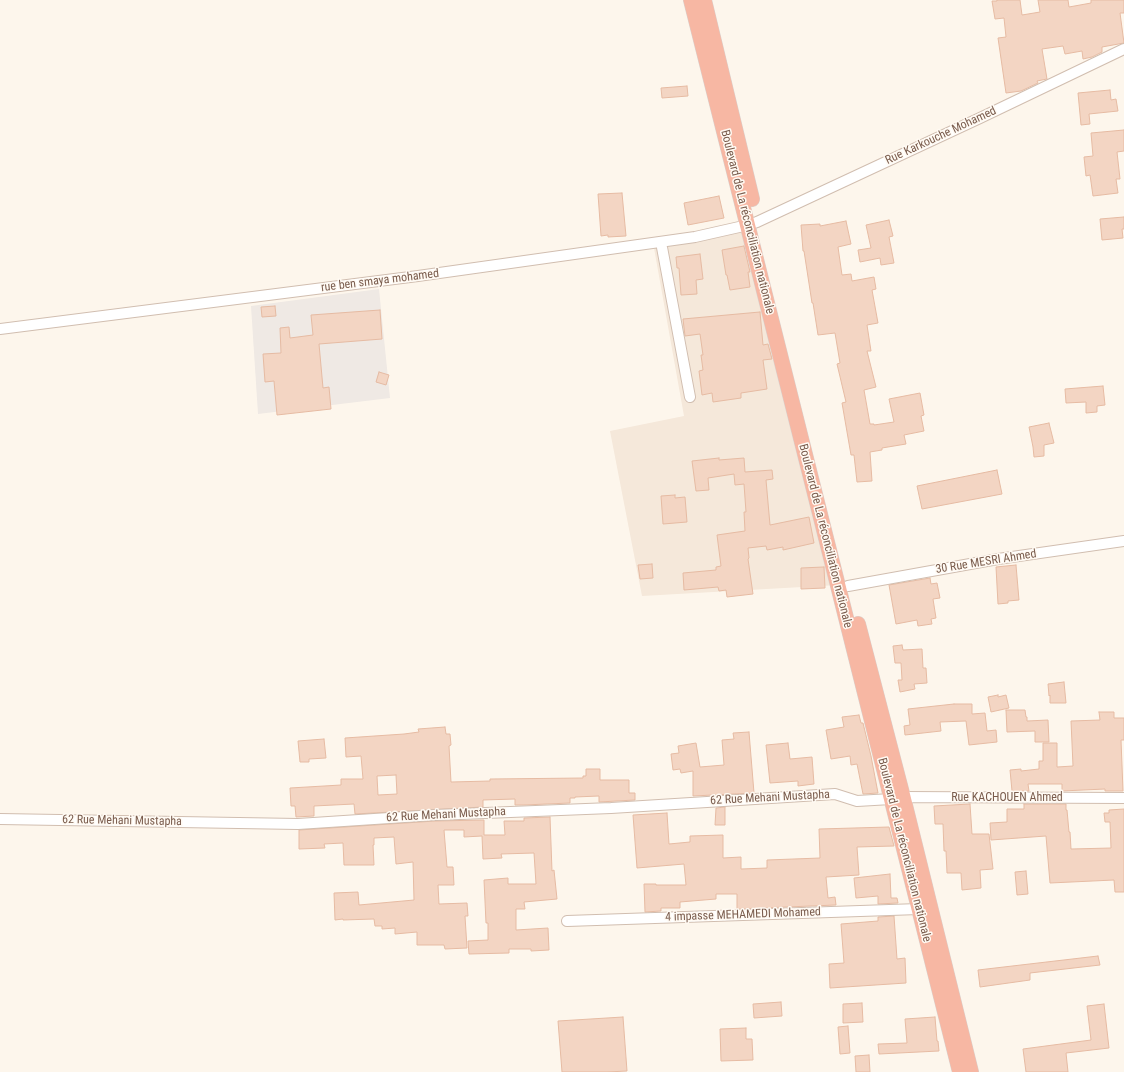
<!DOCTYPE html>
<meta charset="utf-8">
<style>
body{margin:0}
canvas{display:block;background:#fdf6ec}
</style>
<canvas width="1124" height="1072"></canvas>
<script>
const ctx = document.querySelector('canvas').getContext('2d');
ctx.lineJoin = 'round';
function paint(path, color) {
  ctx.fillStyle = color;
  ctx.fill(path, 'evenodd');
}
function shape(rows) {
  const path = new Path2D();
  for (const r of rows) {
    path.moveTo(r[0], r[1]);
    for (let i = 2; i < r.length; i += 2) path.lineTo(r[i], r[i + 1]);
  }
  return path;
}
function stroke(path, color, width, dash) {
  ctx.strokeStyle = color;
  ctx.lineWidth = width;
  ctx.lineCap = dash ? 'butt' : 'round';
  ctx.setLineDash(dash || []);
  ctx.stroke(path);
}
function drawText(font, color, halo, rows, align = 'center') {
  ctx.font = font + ' "Roboto Condensed",sans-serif';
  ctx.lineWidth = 3;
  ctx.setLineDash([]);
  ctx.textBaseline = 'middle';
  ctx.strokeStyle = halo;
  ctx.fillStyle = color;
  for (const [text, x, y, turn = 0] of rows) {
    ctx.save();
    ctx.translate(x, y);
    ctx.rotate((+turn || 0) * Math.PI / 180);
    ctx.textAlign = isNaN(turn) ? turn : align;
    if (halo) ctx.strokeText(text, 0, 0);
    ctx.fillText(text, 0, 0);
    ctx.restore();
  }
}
paint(shape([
 [748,225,838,585,642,596,610,431,684,416,654,248]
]), '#f5e8da');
paint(shape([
 [379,289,390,398,258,414,251,306]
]), '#efe9e4');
const building = shape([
 [997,0,1020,0,1022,15,1040,12,1038,0,1068,0,1069,7,1091,3,1091,0,1124,0,1124,13,1120,13,1124,43,1102,47,1102,52,1092,57,1083,59,1082,51,1065,54,1063,46,1042,49,1047,79,1037,81,1038,83,1021,91,1006,93,998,38,1006,37,1004,18,995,19,992,1,997,1,997,0],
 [687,86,688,96,662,98,661,88,687,86],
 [1110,90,1111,100,1116,99,1118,111,1089,114,1090,124,1081,125,1078,93,1110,90],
 [1124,130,1124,151,1117,152,1120,179,1116,179,1118,193,1093,196,1090,175,1086,176,1084,157,1093,156,1091,133,1124,130],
 [622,193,626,236,608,237,608,235,601,236,598,194,622,193],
 [719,196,724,218,688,225,684,203,719,196],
 [1124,217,1124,229,1122,229,1123,238,1102,240,1100,219,1124,217],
 [889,220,893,236,889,237,894,263,881,265,880,258,860,262,858,250,871,248,866,225,889,220],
 [846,221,851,244,838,247,842,275,851,274,852,281,874,277,876,289,872,290,878,323,867,325,871,351,867,351,876,387,864,390,870,424,874,424,874,425,894,422,889,399,920,393,924,415,921,416,924,431,904,435,906,444,882,448,882,450,870,452,872,481,857,482,854,455,851,455,842,403,846,402,837,364,840,363,835,333,818,335,813,303,812,303,804,251,803,251,801,225,820,224,820,226,846,221],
 [744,246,750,272,748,272,750,287,730,290,727,275,726,275,722,250,744,246],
 [700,254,703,279,696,280,697,294,681,295,679,268,677,268,676,257,700,254],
 [275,306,276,316,262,317,261,307,275,306],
 [380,310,382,339,319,344,323,388,329,387,331,409,277,415,274,381,265,382,263,354,281,353,280,328,289,327,290,338,313,335,311,315,380,310],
 [760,312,763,345,768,344,772,359,763,360,767,389,741,393,741,398,713,402,712,393,702,395,699,371,703,370,701,355,703,355,700,334,685,336,683,319,760,312],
 [379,372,389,375,386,385,376,382,379,372],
 [1103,386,1105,405,1097,406,1097,412,1086,413,1086,402,1066,403,1065,389,1103,386],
 [1049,423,1054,443,1044,445,1044,456,1034,457,1033,447,1029,427,1049,423],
 [719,458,719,460,744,458,745,472,772,470,773,479,766,480,770,525,809,517,814,543,783,550,783,547,767,550,766,546,748,548,749,558,748,559,753,594,727,597,726,590,719,591,718,587,684,590,683,573,716,570,716,567,721,566,717,535,745,531,744,512,746,512,744,484,735,485,734,474,708,478,709,490,696,491,692,461,719,458],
 [997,470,1002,494,922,509,917,486,997,470],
 [675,495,675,498,685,497,687,522,663,524,661,496,675,495],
 [652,564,653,578,640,579,638,565,652,564],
 [1016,565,1019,600,1008,601,1008,603,998,604,996,567,1016,565],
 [824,567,825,588,801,589,801,568,824,567],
 [930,578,931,584,937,583,940,598,933,599,936,618,931,619,932,624,918,626,917,620,896,624,889,585,930,578],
 [902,645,903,650,922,649,923,668,926,668,927,683,914,684,915,689,900,692,898,680,902,680,901,663,895,663,893,646,902,645],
 [1064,682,1066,703,1050,703,1050,695,1049,696,1048,684,1064,682],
 [998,695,998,697,1006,695,1009,708,991,712,988,697,998,695],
 [954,704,972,704,972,714,985,713,987,731,996,730,997,742,969,745,966,721,940,722,941,731,905,735,904,726,910,725,908,709,954,704],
 [1006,710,1025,710,1026,717,1027,717,1027,721,1048,720,1049,742,1035,742,1035,731,1007,732,1006,710],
 [1099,712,1114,712,1114,718,1124,718,1124,740,1121,740,1123,791,1105,791,1105,789,1062,791,1062,784,1028,784,1029,791,1012,791,1010,770,1021,769,1021,771,1039,769,1039,761,1043,761,1043,743,1057,743,1057,767,1073,766,1071,721,1100,720,1099,712],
 [859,715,861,723,863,723,871,756,878,793,863,794,857,764,851,765,850,756,831,759,826,730,844,727,842,717,859,715],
 [445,727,446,734,450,734,451,745,449,746,451,782,490,781,490,779,583,778,583,776,586,776,586,769,600,769,600,780,629,780,629,793,635,793,635,800,599,802,599,796,575,797,575,798,570,798,570,803,524,805,515,805,515,799,483,800,483,807,355,814,354,804,314,806,314,816,296,817,295,806,291,806,290,788,341,785,341,779,363,779,361,756,346,757,345,738,404,734,419,732,418,729,445,727],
 [396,775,397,794,378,795,377,776,396,775],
 [749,732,754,793,693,796,693,771,681,773,680,769,673,770,671,754,679,753,678,746,696,743,700,767,724,765,722,740,734,739,733,733,749,732],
 [324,739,326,758,309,759,309,762,300,762,298,741,324,739],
 [788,743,790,759,812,757,814,784,798,786,798,781,770,783,766,745,788,743],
 [970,804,972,834,989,834,993,869,980,870,981,888,962,890,961,873,947,873,946,851,944,851,943,824,935,824,934,806,970,804],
 [1024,804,1066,804,1066,810,1067,810,1069,832,1070,832,1071,849,1111,848,1110,822,1105,822,1104,813,1109,813,1109,810,1124,809,1124,892,1115,892,1114,880,1050,883,1046,836,991,840,990,823,1007,822,1007,809,1024,809,1024,804],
 [725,807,725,825,715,825,716,808,725,807],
 [667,813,669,844,690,842,690,836,723,835,723,858,741,857,741,869,767,868,767,860,820,858,819,829,889,827,894,846,857,847,859,875,826,877,828,898,835,897,836,905,737,909,737,894,716,894,716,899,680,902,680,908,661,908,661,911,645,912,644,884,656,884,656,885,686,885,684,864,637,868,633,815,667,813],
 [550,817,552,871,554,870,557,899,524,902,525,909,516,909,516,930,548,928,549,950,531,951,531,949,509,949,509,953,469,954,468,941,488,940,488,923,486,923,484,880,508,878,508,884,536,884,534,853,501,854,502,858,483,859,482,836,464,837,464,830,444,830,447,867,453,867,454,885,438,885,439,904,467,903,468,916,465,916,467,948,445,949,444,945,417,945,417,932,395,934,395,928,382,929,382,926,375,926,374,919,343,920,343,919,335,920,334,893,358,892,359,905,414,900,413,862,396,864,394,837,374,838,374,845,373,845,374,865,344,865,343,843,324,844,325,848,299,849,299,830,435,821,484,820,484,835,505,835,504,821,524,821,524,818,550,817],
 [1026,871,1028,894,1017,895,1015,872,1026,871],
 [890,874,891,898,897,898,898,903,878,904,878,896,856,898,854,878,890,874],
 [894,916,897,959,905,958,906,983,830,988,829,964,844,963,841,924,878,921,878,917,894,916],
 [1098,956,1100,965,1030,973,1030,980,980,987,978,970,1098,956],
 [781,1002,782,1016,754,1018,753,1004,781,1002],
 [862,1003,863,1022,843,1023,843,1004,862,1003],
 [1104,1004,1109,1048,1066,1053,1068,1072,1026,1072,1023,1049,1091,1040,1087,1006,1104,1004],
 [623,1017,627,1071,607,1072,562,1072,558,1021,623,1017],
 [935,1017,937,1041,938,1041,939,1051,879,1054,878,1044,907,1043,905,1019,935,1017],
 [848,1026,850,1053,840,1054,838,1027,848,1026],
 [746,1028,746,1039,752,1039,753,1060,721,1061,720,1029,746,1028],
 [869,1055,870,1072,856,1072,855,1056,869,1055]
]);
paint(building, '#f3d5c3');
stroke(building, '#e6bba3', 1);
const minor = shape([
 [661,242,690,397],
 [0,329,418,276,695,237,748,225,757,222,980,118,1124,49],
 [848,586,998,559,1124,541],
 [0,819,298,824,435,815,611,808,835,794,857,801,891,799,903,797,1124,798],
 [567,921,919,909]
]);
const highway = shape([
 [691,0,960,1072],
 [704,0,752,199],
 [858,624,903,797,971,1072]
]);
stroke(minor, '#d1beb0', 12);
stroke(highway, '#dad1cd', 16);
stroke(minor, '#fff', 10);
stroke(highway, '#f7b7a3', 15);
drawText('12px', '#7a5c4d', '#fffaf3', [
 ["Rue Karkouche Mohamed",941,136,-25],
 ["Boulevard de La réconciliation nationale",747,222,76],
 ["rue ben smaya mohamed",380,281,-7],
 ["Boulevard de La réconciliation nationale",825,536,76],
 ["30 Rue MESRI Ahmed",986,562,-9],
 ["62 Rue Mehani Mustapha",770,798,-3],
 ["Rue KACHOUEN Ahmed",1007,798],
 ["62 Rue Mehani Mustapha",446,815,-3],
 ["62 Rue Mehani Mustapha",122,821,1],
 ["Boulevard de La réconciliation nationale",904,850,76],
 ["4 impasse MEHAMEDI Mohamed",743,915,-2]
]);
</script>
